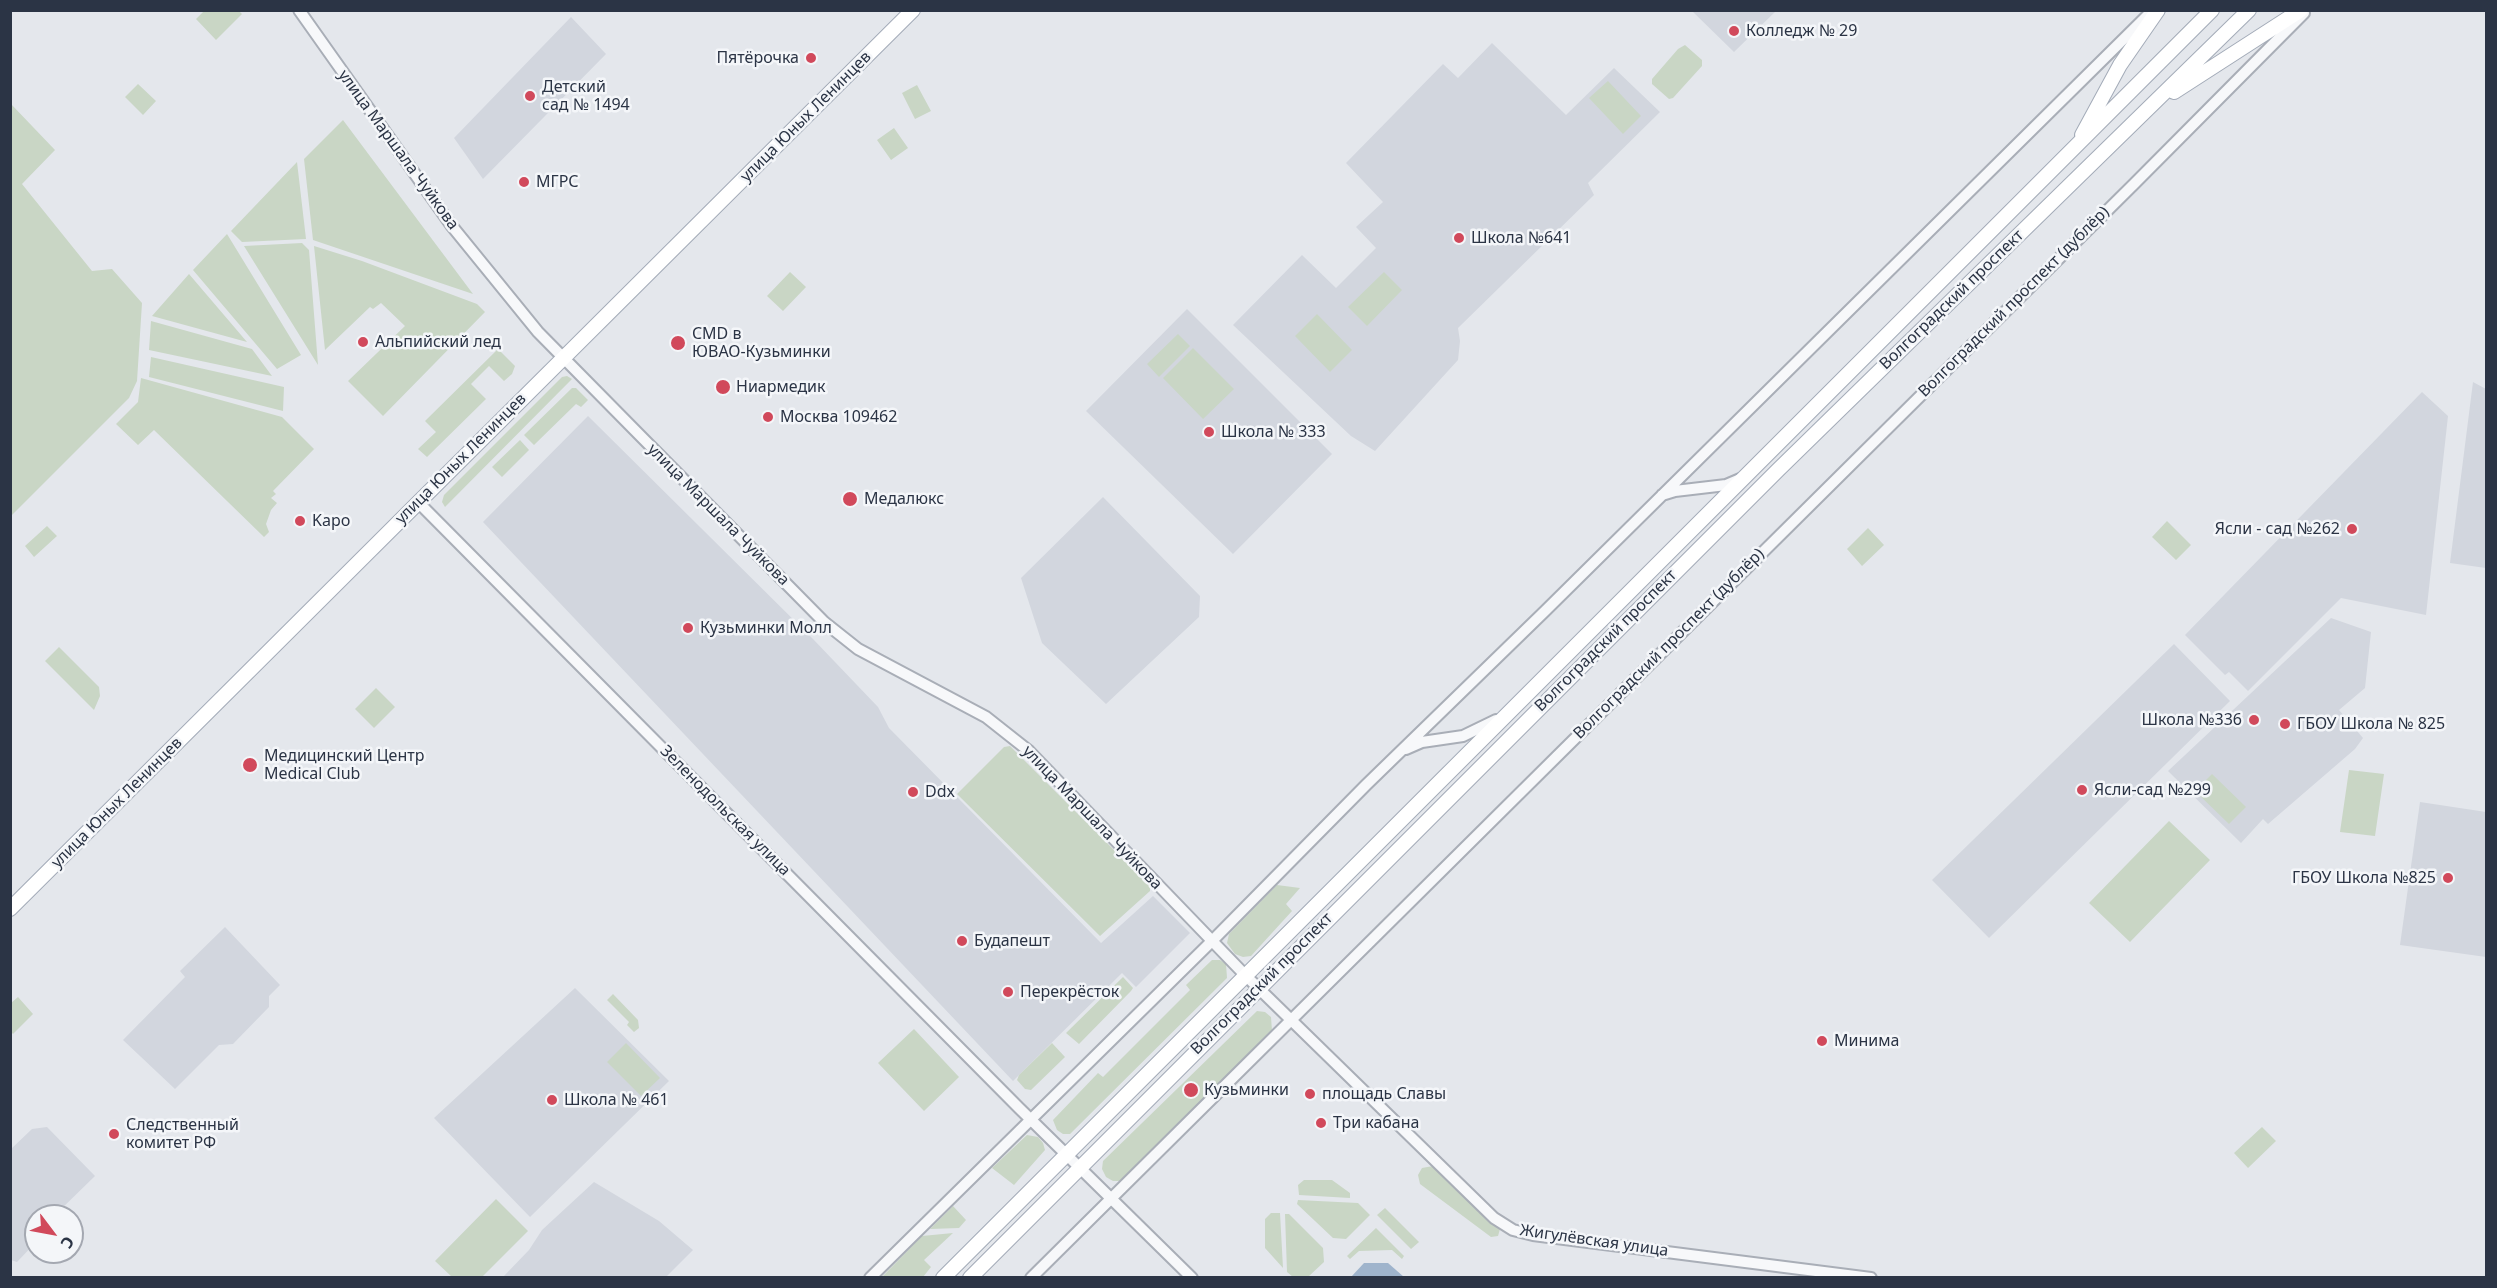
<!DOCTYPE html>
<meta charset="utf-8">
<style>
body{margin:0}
#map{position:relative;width:2497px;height:1288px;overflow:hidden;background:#e4e7ec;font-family:"Noto Sans",sans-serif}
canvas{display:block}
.frame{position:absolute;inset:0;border:12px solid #2b3445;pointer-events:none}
.north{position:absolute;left:24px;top:1204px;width:60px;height:60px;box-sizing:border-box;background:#f4f6f9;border:2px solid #a4a8b1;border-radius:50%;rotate:122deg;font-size:16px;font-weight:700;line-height:24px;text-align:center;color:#2b3445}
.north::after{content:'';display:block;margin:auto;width:21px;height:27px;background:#d1495b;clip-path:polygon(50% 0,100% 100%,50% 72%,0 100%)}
</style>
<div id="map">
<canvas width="2497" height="1288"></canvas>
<div class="frame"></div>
<div class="north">С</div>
</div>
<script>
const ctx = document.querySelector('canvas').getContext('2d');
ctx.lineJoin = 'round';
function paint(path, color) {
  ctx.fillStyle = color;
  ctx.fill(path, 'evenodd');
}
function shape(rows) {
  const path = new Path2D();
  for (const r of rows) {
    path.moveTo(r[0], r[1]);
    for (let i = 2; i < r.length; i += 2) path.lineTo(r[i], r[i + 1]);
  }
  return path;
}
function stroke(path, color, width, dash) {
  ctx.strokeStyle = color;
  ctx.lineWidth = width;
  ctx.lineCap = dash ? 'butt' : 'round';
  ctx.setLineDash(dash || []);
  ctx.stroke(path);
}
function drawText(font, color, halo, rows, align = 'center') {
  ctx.font = font + ' "Noto Sans",sans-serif';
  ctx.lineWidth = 5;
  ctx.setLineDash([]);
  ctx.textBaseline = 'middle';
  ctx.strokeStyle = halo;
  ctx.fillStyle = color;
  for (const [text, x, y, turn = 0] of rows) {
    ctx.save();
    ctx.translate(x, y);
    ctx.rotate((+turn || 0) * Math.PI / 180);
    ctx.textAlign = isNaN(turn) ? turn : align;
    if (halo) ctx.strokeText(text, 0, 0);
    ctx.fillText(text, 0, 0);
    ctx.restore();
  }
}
paint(shape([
 [1692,11,1776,11,1734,52],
 [571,17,606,54,483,179,454,138],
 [1492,43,1566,115,1614,68,1660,112,1588,183,1594,195,1458,328,1460,341,1458,360,1375,451,1351,436,1233,325,1302,255,1336,288,1376,248,1356,227,1383,202,1346,163,1443,64,1458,78],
 [1187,309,1332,454,1233,554,1086,411],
 [2473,382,2486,389,2486,568,2450,563],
 [2422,392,2448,416,2426,615,2341,598,2248,691,2229,672,2225,675,2185,635],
 [588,416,813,639,878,707,889,728,1101,943,1153,896,1190,933,1136,987,1122,973,1013,1081,483,522],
 [1103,497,1200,596,1199,617,1106,704,1042,643,1021,578],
 [2331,618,2371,632,2365,688,2339,710,2363,738,2355,749,2268,824,2263,819,2241,843,2168,771],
 [2174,644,2230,701,1989,938,1932,880],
 [2420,802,2486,812,2486,957,2400,945],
 [225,927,280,985,269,996,269,1007,233,1044,219,1045,175,1089,123,1040,185,977,180,971],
 [575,988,669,1081,530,1217,434,1118],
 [47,1127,95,1176,54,1216,36,1216,36,1242,17,1262,11,1260,11,1149,32,1129],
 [594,1182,659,1221,693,1250,666,1277,503,1277,529,1250,542,1230]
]), '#d2d6de');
paint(shape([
 [205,10,239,11,242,14,216,40,196,19],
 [1685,45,1702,60,1702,66,1673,98,1669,99,1652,84,1652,79,1678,49],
 [1608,81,1641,116,1623,134,1589,98],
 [138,84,156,101,143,115,125,97],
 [917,85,931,111,915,119,902,93],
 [11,104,55,150,22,184,92,271,112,269,142,303,137,381,129,398,11,516],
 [343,120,473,294,313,240,304,159],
 [894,128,908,148,891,160,877,140],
 [297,162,306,239,242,242,231,231],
 [227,234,301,355,277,369,193,270],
 [302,243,309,250,318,365,244,246],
 [314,246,362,261,477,304,485,312,383,416,348,381,405,326,381,303,373,309,370,307,325,350],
 [790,272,806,287,783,311,767,296],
 [1384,272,1402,290,1367,326,1348,307],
 [189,274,247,342,152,316],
 [1317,314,1352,350,1330,372,1295,336],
 [151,321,252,349,272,376,149,350],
 [1178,334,1190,346,1159,377,1147,364],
 [1193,348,1234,389,1203,419,1163,378],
 [498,349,515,366,512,374,504,381,489,366,471,384,486,399,427,457,418,449,436,432,425,421],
 [151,357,284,387,283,411,149,377],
 [567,376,572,379,445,507,442,502,444,495,562,377],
 [141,378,282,417,314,449,273,491,276,494,271,498,277,503,271,510,266,524,269,532,264,537,154,430,138,445,116,424,138,402],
 [572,388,576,388,588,400,581,407,576,404,534,445,524,435],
 [520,440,529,450,502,477,492,467],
 [2167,521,2191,545,2176,560,2152,537],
 [47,526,57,536,34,557,25,546],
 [1868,528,1884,545,1862,566,1847,549],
 [59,647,99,687,100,696,94,710,45,661],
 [376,688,395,707,374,728,355,709],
 [1010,746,1150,886,1150,891,1100,936,957,794,1004,747],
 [2349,770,2384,774,2375,836,2340,832],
 [2212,774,2246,807,2229,824,2195,791],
 [2169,821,2210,860,2130,942,2089,903],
 [1277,885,1300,888,1286,904,1292,911,1251,956,1243,957,1235,954,1227,943,1229,934],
 [1212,960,1220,960,1226,964,1227,978,1070,1134,1063,1134,1057,1130,1053,1120,1098,1073,1103,1077,1190,990,1186,985],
 [1123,977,1133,988,1131,991,1079,1044,1066,1033],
 [613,994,638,1020,639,1028,634,1032,627,1025,629,1022,607,1000],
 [18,997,33,1014,13,1034,11,1032,11,1003],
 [1257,1011,1265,1012,1271,1017,1272,1031,1120,1181,1113,1181,1106,1177,1102,1169,1103,1161],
 [914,1029,959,1077,924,1111,878,1063],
 [626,1043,660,1078,641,1096,607,1062],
 [1052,1043,1065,1057,1031,1090,1025,1089,1017,1080,1019,1075],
 [2262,1127,2276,1141,2248,1168,2234,1153],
 [1027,1135,1038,1137,1043,1143,1045,1150,1014,1185,992,1168],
 [1433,1166,1500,1229,1498,1236,1491,1237,1420,1184,1418,1175,1422,1168],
 [1304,1180,1332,1180,1350,1193,1350,1198,1299,1195,1298,1185],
 [496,1199,528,1231,482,1277,452,1277,435,1261],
 [1298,1200,1358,1203,1370,1215,1346,1239,1333,1238,1297,1204],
 [953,1206,966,1220,959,1228,930,1229],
 [1385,1208,1419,1242,1411,1249,1377,1215],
 [1271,1213,1280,1213,1283,1268,1265,1248,1265,1219],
 [1285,1214,1289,1214,1323,1248,1324,1262,1308,1277,1293,1277,1287,1272],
 [1376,1228,1404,1256,1402,1259,1392,1250,1359,1251,1350,1259,1347,1256],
 [953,1233,924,1260,931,1267,923,1277,882,1277,922,1236]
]), '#c9d6c5');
paint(shape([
 [1364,1263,1388,1263,1404,1277,1351,1277]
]), '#9fb4cc');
const minor = shape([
 [299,10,451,225,538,332,824,622,858,649,986,717,1029,751,1245,975,1494,1218,1513,1230,1533,1235,1871,1278],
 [1662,495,1675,491,1726,485,1740,479],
 [418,502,1019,1108,1192,1278],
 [1406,749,1422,742,1463,736,1496,720],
 [870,1278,1212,941,1366,785,1544,612,2152,11],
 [1031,1278,2134,184,2304,13]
]);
const major = shape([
 [2174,92,2301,10],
 [2082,135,2120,65,2158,10],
 [10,909,913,10],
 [943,1278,2212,10],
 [970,1278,1778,470,2249,10]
]);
stroke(minor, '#a9aeb7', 14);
stroke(major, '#a3abb8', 16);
stroke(minor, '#f7f8fa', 10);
stroke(major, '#fff', 14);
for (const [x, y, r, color] of [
 [1734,31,6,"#d1495b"],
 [811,58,6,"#d1495b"],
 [530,96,6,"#d1495b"],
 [524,182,6,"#d1495b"],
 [1459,238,6,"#d1495b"],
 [363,342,6,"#d1495b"],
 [678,343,8,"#d1495b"],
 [723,387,8,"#d1495b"],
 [768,417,6,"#d1495b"],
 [1209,432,6,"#d1495b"],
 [850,499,8,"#d1495b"],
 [300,521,6,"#d1495b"],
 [2352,529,6,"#d1495b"],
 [688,628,6,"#d1495b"],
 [2254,720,6,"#d1495b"],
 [2285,724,6,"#d1495b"],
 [250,765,8,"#d1495b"],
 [2082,790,6,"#d1495b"],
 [913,792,6,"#d1495b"],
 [2448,878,6,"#d1495b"],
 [962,941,6,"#d1495b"],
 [1008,992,6,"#d1495b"],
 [1822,1041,6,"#d1495b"],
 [1191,1090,8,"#d1495b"],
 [1310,1094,6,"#d1495b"],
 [552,1100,6,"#d1495b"],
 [1321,1123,6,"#d1495b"],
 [114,1134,6,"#d1495b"]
]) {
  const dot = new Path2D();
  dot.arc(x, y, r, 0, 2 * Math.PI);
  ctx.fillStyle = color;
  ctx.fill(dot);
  stroke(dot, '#f4f6f9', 2);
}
drawText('16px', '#2b3445', '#f4f6f9', [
 ["Колледж № 29",1746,31],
 ["Пятёрочка",799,58,"right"],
 ["Детский",542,87],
 ["сад № 1494",542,105],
 ["МГРС",536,182],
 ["Школа №641",1471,238],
 ["CMD в",692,334],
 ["ЮВАО-Кузьминки",692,352],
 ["Альпийский лед",375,342],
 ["Ниармедик",736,387],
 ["Москва 109462",780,417],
 ["Школа № 333",1221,432],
 ["Медалюкс",864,499],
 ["Kapo",312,521],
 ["Ясли - сад №262",2340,529,"right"],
 ["Кузьминки Молл",700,628],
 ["Школа №336",2242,720,"right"],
 ["ГБОУ Школа № 825",2297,724],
 ["Медицинский Центр",264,756],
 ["Medical Club",264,774],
 ["Ясли-сад №299",2094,790],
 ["Ddx",925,792],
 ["ГБОУ Школа №825",2436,878,"right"],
 ["Будапешт",974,941],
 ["Перекрёсток",1020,992],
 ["Минима",1834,1041],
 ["Кузьминки",1204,1090],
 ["площадь Славы",1322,1094],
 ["Школа № 461",564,1100],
 ["Три кабана",1333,1123],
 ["Следственный",126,1125],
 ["комитет РФ",126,1143]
], 'left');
drawText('16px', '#2b3445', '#f4f6f9', [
 ["улица Юных Ленинцев",806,117,-45],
 ["улица Маршала Чуйкова",398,150,54],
 ["Волгоградский проспект",1952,300,-44],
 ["Волгоградский проспект (дублёр)",2014,302,-45],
 ["улица Юных Ленинцев",461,459,-45],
 ["улица Маршала Чуйкова",718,515,45],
 ["Волгоградский проспект",1606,641,-45],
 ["Волгоградский проспект (дублёр)",1669,644,-45],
 ["улица Юных Ленинцев",117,803,-45],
 ["Зеленодольская улица",725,811,45],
 ["улица Маршала Чуйкова",1092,818,46],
 ["Волгоградский проспект",1262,984,-45],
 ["Жигулёвская улица",1594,1241,8]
]);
</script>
